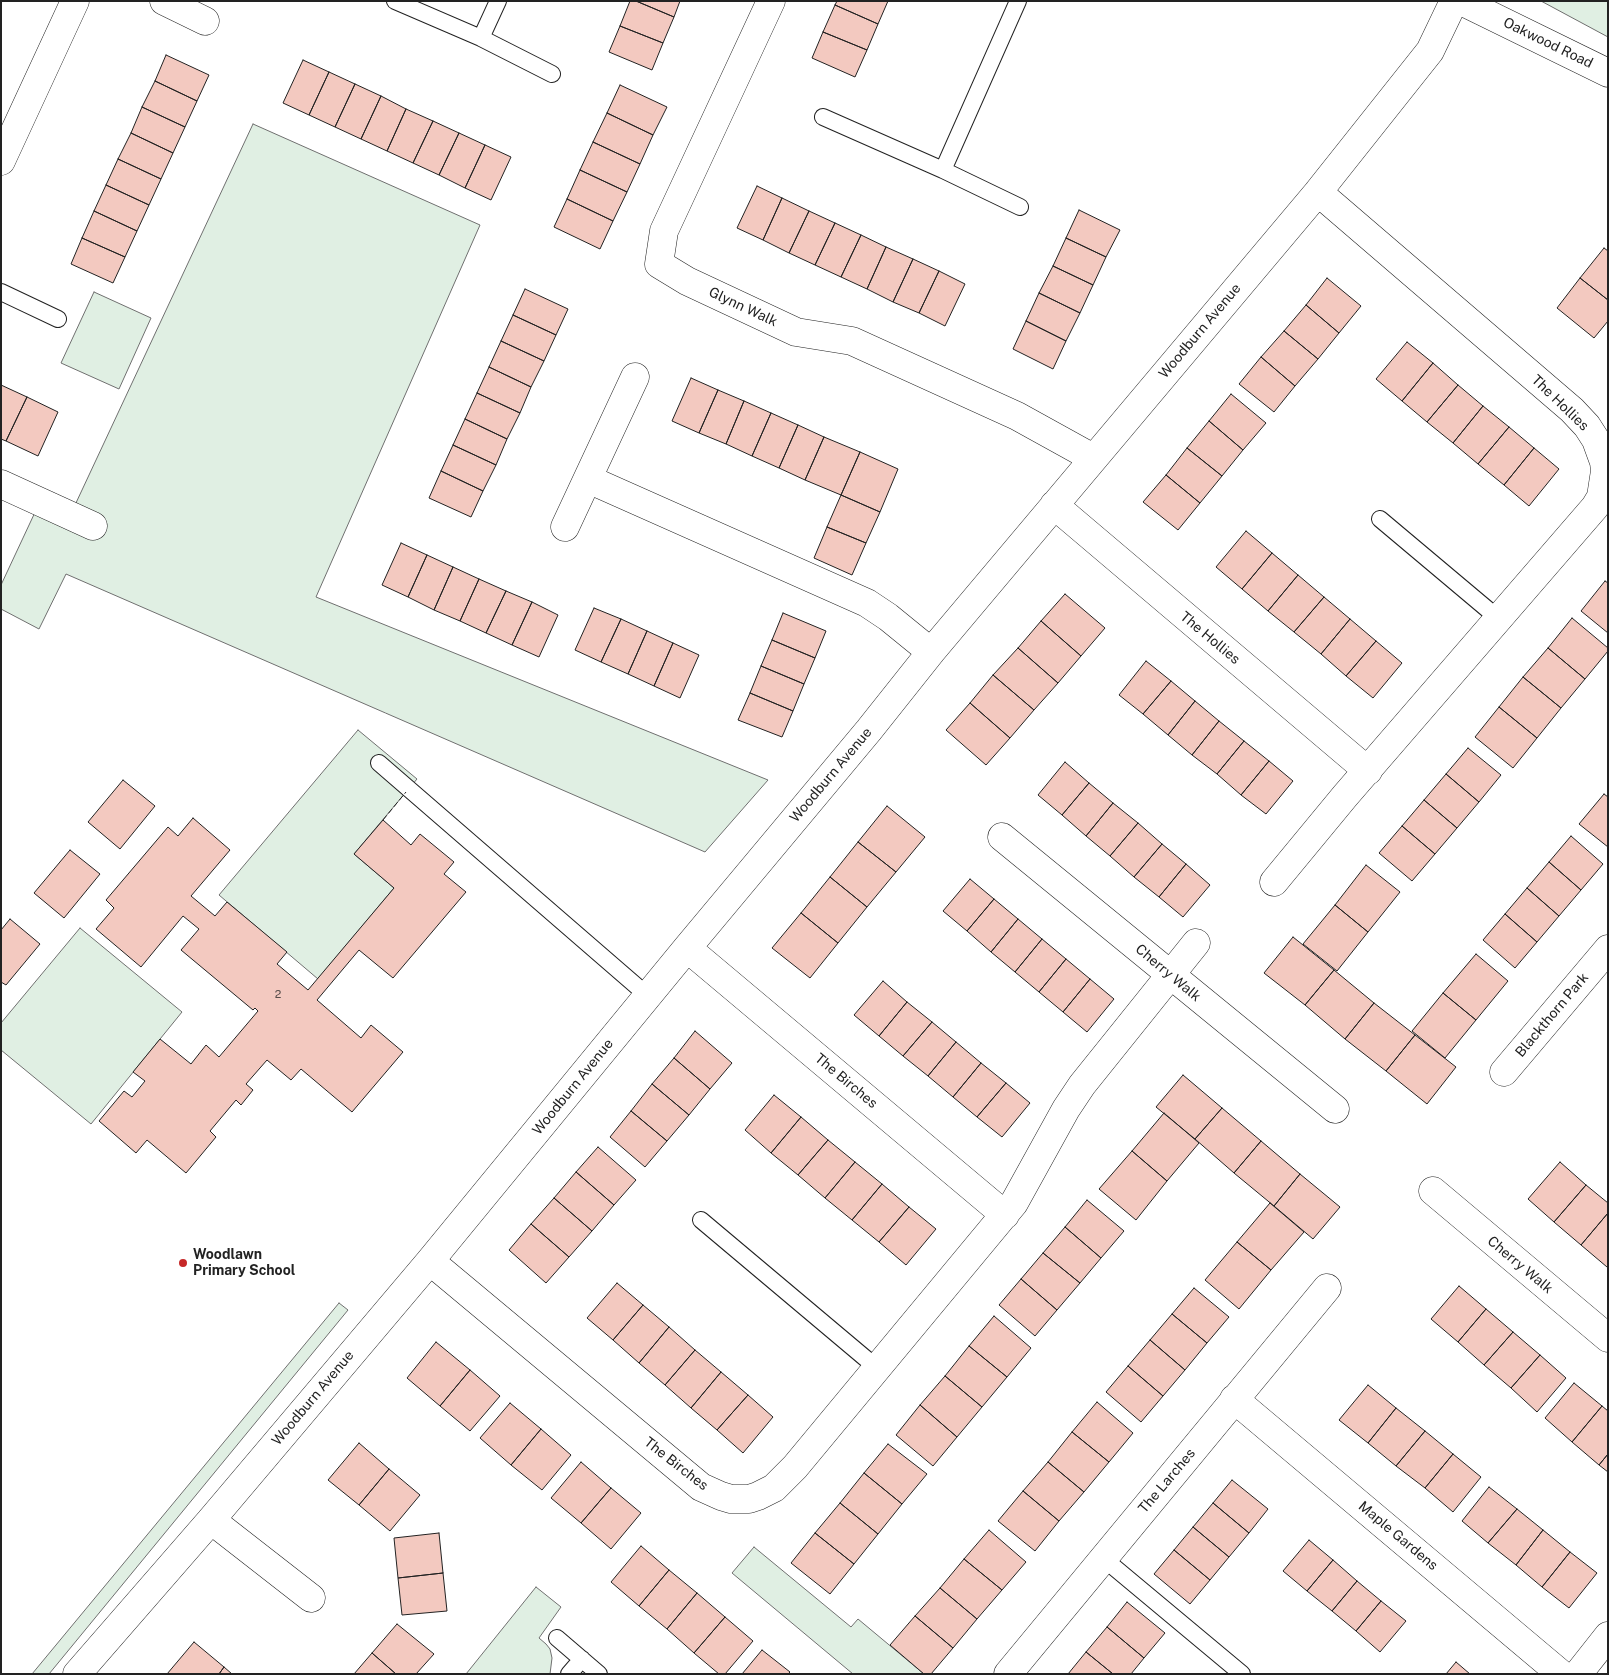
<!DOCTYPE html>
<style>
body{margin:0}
#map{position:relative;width:1609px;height:1675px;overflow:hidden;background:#fff;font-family:"Public Sans",sans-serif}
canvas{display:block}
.frame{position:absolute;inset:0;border:2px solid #222;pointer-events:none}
</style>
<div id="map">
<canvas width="1609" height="1675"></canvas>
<div class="frame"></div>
</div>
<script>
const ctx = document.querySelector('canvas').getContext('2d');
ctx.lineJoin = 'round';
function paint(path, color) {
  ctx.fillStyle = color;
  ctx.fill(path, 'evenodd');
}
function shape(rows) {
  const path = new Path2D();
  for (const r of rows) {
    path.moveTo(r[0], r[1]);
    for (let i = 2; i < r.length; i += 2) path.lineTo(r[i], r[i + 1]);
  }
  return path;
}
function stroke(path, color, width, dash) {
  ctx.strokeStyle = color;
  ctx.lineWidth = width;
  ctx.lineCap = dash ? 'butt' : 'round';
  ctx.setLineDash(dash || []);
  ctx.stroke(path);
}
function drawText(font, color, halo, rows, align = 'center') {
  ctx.font = font + ' "Public Sans",sans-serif';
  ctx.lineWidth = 4;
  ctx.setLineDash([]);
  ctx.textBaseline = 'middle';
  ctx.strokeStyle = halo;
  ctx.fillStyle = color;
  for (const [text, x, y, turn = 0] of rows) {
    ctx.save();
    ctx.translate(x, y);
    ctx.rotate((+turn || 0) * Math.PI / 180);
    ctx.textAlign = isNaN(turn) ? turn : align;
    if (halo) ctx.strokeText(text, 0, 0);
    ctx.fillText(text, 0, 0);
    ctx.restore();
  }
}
const green = shape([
 [1541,1,1608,1,1608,37,1541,1],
 [253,124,480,225,316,597,768,780,705,852,66,574,39,629,1,609,1,585,37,508,68,520,253,124],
 [94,292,151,318,119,389,61,363,94,292],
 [358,730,417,779,354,854,394,888,318,979,219,895,358,730],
 [80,928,182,1012,91,1124,1,1050,1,1023,80,928],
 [339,1303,348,1310,49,1674,32,1674,339,1303],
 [754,1547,851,1627,858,1619,924,1674,853,1674,732,1573,754,1547],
 [536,1587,561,1607,539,1638,546,1644,550,1649,552,1658,550,1674,466,1674,536,1587]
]);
paint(green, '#e0efe3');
stroke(green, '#6f6f6f', 1);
const building = shape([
 [630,1,636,1,674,17,663,43,620,26,630,1],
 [636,1,680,1,674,17,636,1],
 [837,1,888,1,878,24,835,5,837,1],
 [835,5,878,24,867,50,823,32,835,5],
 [620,26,663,43,652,70,609,52,620,26],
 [823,32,867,50,855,77,812,58,823,32],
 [166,55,209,75,197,101,155,81,166,55],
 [303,60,329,72,309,115,283,103,303,60],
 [329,72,355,84,335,127,309,115,329,72],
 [155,81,197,101,185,127,142,107,155,81],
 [355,84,381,96,361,139,335,127,355,84],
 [620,85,667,107,653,135,607,113,620,85],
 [381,96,406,109,387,151,361,139,381,96],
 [142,107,185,127,173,153,131,133,142,107],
 [406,109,433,121,413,163,387,151,406,109],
 [607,113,653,135,640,164,593,142,607,113],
 [433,121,459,133,439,175,413,163,433,121],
 [131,133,173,153,161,179,118,159,131,133],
 [459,133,485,145,465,188,439,175,459,133],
 [593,142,640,164,627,192,580,170,593,142],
 [485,145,511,157,491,200,465,188,485,145],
 [118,159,161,179,149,205,106,185,118,159],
 [580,170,627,192,613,221,567,199,580,170],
 [106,185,149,205,137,231,94,211,106,185],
 [757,186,782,198,763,240,737,228,757,186],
 [782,198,809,211,789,253,763,240,782,198],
 [567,199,613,221,600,249,554,227,567,199],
 [1079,210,1120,230,1106,257,1066,238,1079,210],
 [94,211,137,231,125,257,82,238,94,211],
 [809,211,835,223,815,265,789,253,809,211],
 [835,223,861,235,841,277,815,265,835,223],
 [861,235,886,247,867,289,841,277,861,235],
 [82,238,125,257,113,283,71,264,82,238],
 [1066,238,1106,257,1093,285,1053,266,1066,238],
 [886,247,913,259,893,302,867,289,886,247],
 [1604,248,1608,251,1608,300,1580,278,1604,248],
 [913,259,939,271,919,313,893,302,913,259],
 [1053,266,1093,285,1080,313,1039,293,1053,266],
 [939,271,965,284,945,326,919,313,939,271],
 [1327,278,1361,306,1339,333,1306,305,1327,278],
 [1580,278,1608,300,1608,321,1594,338,1557,308,1580,278],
 [525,289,568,309,556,335,513,315,525,289],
 [1039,293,1080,313,1066,341,1026,321,1039,293],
 [1306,305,1339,333,1318,359,1284,331,1306,305],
 [513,315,556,335,544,361,501,341,513,315],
 [1026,321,1066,341,1053,369,1013,349,1026,321],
 [1284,331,1318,359,1295,386,1261,357,1284,331],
 [501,341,544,361,531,387,489,367,501,341],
 [1407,342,1433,363,1402,401,1376,379,1407,342],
 [1261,357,1295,386,1274,412,1239,384,1261,357],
 [1433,363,1458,385,1427,422,1402,401,1433,363],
 [489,367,531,387,520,413,477,393,489,367],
 [691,378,718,390,699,433,672,421,691,378],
 [1,385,27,397,6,441,1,439,1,385],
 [1458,385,1483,406,1453,443,1427,422,1458,385],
 [718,390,744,401,726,444,699,433,718,390],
 [477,393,520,413,507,439,465,419,477,393],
 [1231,394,1266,423,1243,450,1209,421,1231,394],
 [27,397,58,412,38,456,6,441,27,397],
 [744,401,771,413,752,456,726,444,744,401],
 [1483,406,1509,427,1478,464,1453,443,1483,406],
 [771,413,798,425,779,468,752,456,771,413],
 [465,419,507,439,496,465,453,445,465,419],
 [1209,421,1243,450,1222,476,1187,448,1209,421],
 [798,425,824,437,805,480,779,468,798,425],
 [1509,427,1534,448,1504,485,1478,464,1509,427],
 [824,437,860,452,841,495,805,480,824,437],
 [453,445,496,465,483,491,441,471,453,445],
 [1187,448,1222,476,1200,503,1166,475,1187,448],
 [1534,448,1559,469,1529,506,1504,485,1534,448],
 [860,452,898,469,880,512,841,495,860,452],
 [441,471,483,491,471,517,429,498,441,471],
 [1166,475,1200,503,1178,530,1143,502,1166,475],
 [841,495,880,512,866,543,827,527,841,495],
 [827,527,866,543,852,575,814,558,827,527],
 [1246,531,1272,553,1242,589,1216,567,1246,531],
 [401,543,427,555,408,597,382,585,401,543],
 [1272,553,1298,575,1268,611,1242,589,1272,553],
 [427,555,453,567,434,610,408,597,427,555],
 [453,567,479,579,460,621,434,610,453,567],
 [1298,575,1324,597,1294,632,1268,611,1298,575],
 [479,579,506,591,486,633,460,621,479,579],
 [1605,581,1608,583,1608,633,1581,611,1605,581],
 [506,591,532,602,512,645,486,633,506,591],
 [1065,594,1105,628,1081,656,1041,621,1065,594],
 [1324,597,1350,619,1321,654,1294,632,1324,597],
 [532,602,558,615,539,657,512,645,532,602],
 [594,608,621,619,601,662,575,650,594,608],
 [783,613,826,631,815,658,772,640,783,613],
 [1572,618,1608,648,1608,651,1585,679,1548,648,1572,618],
 [621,619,647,631,628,674,601,662,621,619],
 [1350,619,1376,641,1346,676,1321,654,1350,619],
 [1041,621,1081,656,1058,683,1018,648,1041,621],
 [647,631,673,643,654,686,628,674,647,631],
 [772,640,815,658,804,684,761,666,772,640],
 [1376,641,1402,663,1373,698,1346,676,1376,641],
 [673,643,699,655,680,698,654,686,673,643],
 [1018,648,1058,683,1034,710,993,675,1018,648],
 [1548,648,1585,679,1561,708,1523,677,1548,648],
 [1146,661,1171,681,1143,714,1119,695,1146,661],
 [761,666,804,684,793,711,750,693,761,666],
 [993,675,1034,710,1010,738,970,703,993,675],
 [1523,677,1561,708,1537,738,1499,707,1523,677],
 [1171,681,1195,701,1168,735,1143,714,1171,681],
 [750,693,793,711,782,737,738,720,750,693],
 [1195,701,1219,721,1192,755,1168,735,1195,701],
 [970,703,1010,738,986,765,946,730,970,703],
 [1499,707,1537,738,1513,768,1475,737,1499,707],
 [1219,721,1244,741,1217,774,1192,755,1219,721],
 [1244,741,1269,761,1241,795,1217,774,1244,741],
 [1468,748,1501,775,1479,802,1446,774,1468,748],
 [1269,761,1293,781,1266,814,1241,795,1269,761],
 [1065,762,1089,783,1062,815,1038,795,1065,762],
 [1446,774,1479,802,1457,828,1424,800,1446,774],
 [123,780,155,806,120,849,88,822,123,780],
 [1089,783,1113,803,1086,836,1062,815,1089,783],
 [1604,794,1608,797,1608,847,1579,824,1604,794],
 [1424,800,1457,828,1435,854,1402,826,1424,800],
 [1113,803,1138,823,1110,856,1086,836,1113,803],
 [887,806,925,837,896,872,858,842,887,806],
 [193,818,230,850,191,896,215,916,227,902,287,952,277,964,308,990,394,888,354,854,383,820,411,845,420,834,454,862,444,874,466,892,393,978,359,950,317,1000,361,1038,371,1025,403,1052,352,1112,301,1069,291,1080,267,1060,246,1084,253,1090,241,1105,236,1100,210,1131,216,1137,186,1173,147,1140,136,1153,99,1121,124,1091,132,1097,145,1081,133,1072,160,1039,191,1064,206,1045,219,1057,258,1011,255,1008,253,1010,181,950,199,929,183,916,141,967,96,929,114,908,106,900,168,827,178,836,193,818],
 [1138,823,1162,844,1134,877,1110,856,1138,823],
 [1402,826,1435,854,1412,881,1379,853,1402,826],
 [1571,836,1603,864,1581,890,1549,862,1571,836],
 [858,842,896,872,867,907,830,877,858,842],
 [1162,844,1186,864,1159,897,1134,877,1162,844],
 [70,850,100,874,64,918,34,893,70,850],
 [1549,862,1581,890,1559,916,1527,888,1549,862],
 [1186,864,1210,885,1183,917,1159,897,1186,864],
 [1366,865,1400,892,1368,932,1335,905,1366,865],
 [830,877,867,907,838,943,801,913,830,877],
 [970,879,994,899,967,931,943,911,970,879],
 [1527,888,1559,916,1537,942,1505,914,1527,888],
 [994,899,1018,919,991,952,967,931,994,899],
 [1335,905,1368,932,1337,971,1303,944,1335,905],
 [801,913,838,943,810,978,772,948,801,913],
 [1505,914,1537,942,1515,968,1483,940,1505,914],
 [10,919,40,944,6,985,1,982,1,930,10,919],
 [1018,919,1042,939,1015,972,991,952,1018,919],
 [1293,937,1334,970,1305,1005,1264,973,1293,937],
 [1042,939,1066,959,1039,992,1015,972,1042,939],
 [1476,954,1508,981,1476,1020,1443,993,1476,954],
 [1066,959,1090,979,1063,1012,1039,992,1066,959],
 [1334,970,1374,1003,1345,1039,1305,1005,1334,970],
 [1090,979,1114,999,1087,1032,1063,1012,1090,979],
 [883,981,907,1002,879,1036,854,1015,883,981],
 [1443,993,1476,1020,1445,1058,1412,1031,1443,993],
 [907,1002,932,1022,903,1056,879,1036,907,1002],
 [1374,1003,1415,1035,1386,1071,1345,1039,1374,1003],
 [932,1022,956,1042,928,1076,903,1056,932,1022],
 [695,1031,732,1063,710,1089,674,1058,695,1031],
 [1415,1035,1456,1067,1427,1104,1386,1071,1415,1035],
 [956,1042,981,1063,953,1097,928,1076,956,1042],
 [674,1058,710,1089,689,1115,652,1084,674,1058],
 [981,1063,1006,1083,977,1117,953,1097,981,1063],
 [1183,1075,1222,1108,1195,1139,1156,1107,1183,1075],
 [1006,1083,1030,1103,1002,1137,977,1117,1006,1083],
 [652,1084,689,1115,667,1141,631,1111,652,1084],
 [774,1095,801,1117,771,1153,745,1130,774,1095],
 [1222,1108,1261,1141,1234,1173,1195,1139,1222,1108],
 [631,1111,667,1141,645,1167,610,1137,631,1111],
 [1164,1113,1199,1143,1167,1181,1132,1151,1164,1113],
 [801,1117,828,1140,798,1175,771,1153,801,1117],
 [828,1140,855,1162,825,1198,798,1175,828,1140],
 [1261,1141,1300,1174,1274,1206,1234,1173,1261,1141],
 [598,1147,636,1180,614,1205,576,1172,598,1147],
 [1132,1151,1167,1181,1136,1220,1099,1189,1132,1151],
 [855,1162,882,1184,852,1220,825,1198,855,1162],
 [1560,1162,1586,1185,1554,1222,1528,1199,1560,1162],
 [576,1172,614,1205,592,1231,554,1198,576,1172],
 [1300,1174,1340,1207,1313,1239,1274,1206,1300,1174],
 [882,1184,909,1207,879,1242,852,1220,882,1184],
 [1586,1185,1608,1203,1608,1213,1581,1245,1554,1222,1586,1185],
 [554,1198,592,1231,569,1257,531,1224,554,1198],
 [1087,1200,1124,1231,1101,1258,1065,1227,1087,1200],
 [1270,1203,1304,1232,1271,1270,1237,1242,1270,1203],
 [909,1207,936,1229,906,1265,879,1242,909,1207],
 [1608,1213,1608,1267,1607,1267,1581,1245,1608,1213],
 [531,1224,569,1257,546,1283,509,1250,531,1224],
 [1065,1227,1101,1258,1080,1283,1043,1253,1065,1227],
 [1237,1242,1271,1270,1239,1309,1205,1280,1237,1242],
 [1043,1253,1080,1283,1057,1310,1021,1279,1043,1253],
 [1021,1279,1057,1310,1035,1336,999,1305,1021,1279],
 [617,1283,643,1305,613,1340,587,1318,617,1283],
 [1459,1286,1486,1309,1458,1342,1431,1319,1459,1286],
 [1194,1288,1229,1317,1207,1343,1172,1314,1194,1288],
 [643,1305,669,1327,639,1363,613,1340,643,1305],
 [1486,1309,1513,1332,1484,1365,1458,1342,1486,1309],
 [1172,1314,1207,1343,1185,1370,1150,1340,1172,1314],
 [994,1316,1031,1348,1007,1377,969,1346,994,1316],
 [669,1327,695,1350,665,1385,639,1363,669,1327],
 [1513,1332,1540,1355,1511,1388,1484,1365,1513,1332],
 [1150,1340,1185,1370,1163,1396,1128,1366,1150,1340],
 [436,1342,470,1370,440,1406,407,1378,436,1342],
 [969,1346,1007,1377,982,1407,945,1376,969,1346],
 [695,1350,721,1372,691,1408,665,1385,695,1350],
 [1540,1355,1566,1378,1537,1412,1511,1388,1540,1355],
 [1128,1366,1163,1396,1141,1422,1106,1392,1128,1366],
 [470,1370,500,1396,470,1431,440,1406,470,1370],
 [721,1372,748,1395,717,1430,691,1408,721,1372],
 [945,1376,982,1407,957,1437,920,1405,945,1376],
 [1574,1383,1602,1406,1572,1442,1545,1418,1574,1383],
 [1368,1385,1396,1408,1368,1443,1339,1420,1368,1385],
 [748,1395,773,1417,743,1453,717,1430,748,1395],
 [1097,1402,1133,1433,1109,1462,1072,1432,1097,1402],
 [510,1403,541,1429,511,1465,480,1438,510,1403],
 [920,1405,957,1437,933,1466,896,1435,920,1405],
 [1602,1406,1608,1411,1608,1454,1599,1465,1572,1442,1602,1406],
 [1396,1408,1425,1431,1396,1466,1368,1443,1396,1408],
 [541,1429,571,1455,542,1490,511,1465,541,1429],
 [1425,1431,1453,1454,1425,1488,1396,1466,1425,1431],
 [1072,1432,1109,1462,1084,1492,1048,1462,1072,1432],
 [359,1443,389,1469,359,1505,328,1480,359,1443],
 [888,1444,927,1474,902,1504,864,1473,888,1444],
 [1453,1454,1481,1477,1453,1512,1425,1488,1453,1454],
 [1608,1454,1608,1472,1599,1465,1608,1454],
 [581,1462,611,1488,581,1523,551,1498,581,1462],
 [1048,1462,1084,1492,1059,1521,1023,1491,1048,1462],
 [389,1469,420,1495,390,1531,359,1505,389,1469],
 [864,1473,902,1504,878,1534,840,1503,864,1473],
 [1232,1480,1268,1509,1249,1533,1213,1503,1232,1480],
 [1489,1487,1517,1509,1488,1543,1462,1521,1489,1487],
 [611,1488,641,1513,611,1549,581,1523,611,1488],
 [1023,1491,1059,1521,1035,1551,998,1521,1023,1491],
 [840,1503,878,1534,854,1564,815,1533,840,1503],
 [1213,1503,1249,1533,1229,1557,1193,1527,1213,1503],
 [1517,1509,1543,1530,1516,1565,1488,1543,1517,1509],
 [1193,1527,1229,1557,1210,1580,1174,1550,1193,1527],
 [989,1530,1026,1562,1002,1590,964,1559,989,1530],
 [1543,1530,1570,1552,1542,1587,1516,1565,1543,1530],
 [439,1533,443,1573,398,1578,394,1538,439,1533],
 [815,1533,854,1564,830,1594,791,1563,815,1533],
 [1309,1540,1333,1560,1307,1591,1283,1571,1309,1540],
 [641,1546,669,1570,639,1606,611,1582,641,1546],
 [1174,1550,1210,1580,1190,1604,1154,1574,1174,1550],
 [1570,1552,1597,1573,1569,1608,1542,1587,1570,1552],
 [964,1559,1002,1590,977,1619,940,1588,964,1559],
 [1333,1560,1357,1581,1332,1611,1307,1591,1333,1560],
 [669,1570,697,1593,667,1629,639,1606,669,1570],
 [443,1573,447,1611,402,1615,398,1578,443,1573],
 [1357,1581,1381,1601,1356,1631,1332,1611,1357,1581],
 [940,1588,977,1619,953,1648,915,1616,940,1588],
 [697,1593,725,1617,694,1653,667,1629,697,1593],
 [1381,1601,1406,1621,1380,1652,1356,1631,1381,1601],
 [1127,1602,1165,1633,1144,1658,1107,1627,1127,1602],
 [915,1616,953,1648,931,1674,924,1674,890,1645,915,1616],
 [725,1617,753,1641,725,1674,719,1674,694,1653,725,1617],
 [397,1624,434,1654,416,1674,396,1674,372,1653,397,1624],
 [1107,1627,1144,1658,1131,1674,1113,1674,1086,1652,1107,1627],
 [194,1642,224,1667,219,1674,167,1674,194,1642],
 [762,1650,790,1672,788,1674,742,1674,762,1650],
 [1086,1652,1113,1674,1068,1674,1086,1652],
 [372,1653,396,1674,354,1674,372,1653],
 [1456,1662,1470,1674,1446,1674,1456,1662],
 [224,1667,232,1674,219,1674,224,1667]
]);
paint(building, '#f3c9c0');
stroke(building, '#222', 1);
const lane = shape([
 [395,1,481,38,552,74],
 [481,38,498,1],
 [823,117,943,170,1020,207],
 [943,170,1018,1],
 [1,292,58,319],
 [1380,519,1499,619],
 [379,763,648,996],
 [701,1220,877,1368],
 [1103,1558,1242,1674],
 [557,1638,599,1674],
 [569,1674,582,1659]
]);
const street = shape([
 [164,1,205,21],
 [771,1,664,231,659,264,687,281,796,332,852,341,1017,416,1093,458],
 [1,161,75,1],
 [588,479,867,603,888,617,931,652],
 [1,484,93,526],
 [1054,505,1368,771],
 [565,527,635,377],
 [1002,837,1335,1109],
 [1274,882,1345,796,1595,507,1601,497,1605,471,1604,462,1596,440,1587,426,1572,410,1318,192],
 [687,948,1005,1215],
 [1504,1072,1608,949],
 [1433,1191,1608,1338],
 [430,1261,701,1487,721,1496,731,1499,749,1499,758,1496,774,1488,795,1467,1014,1203,1066,1109,1082,1085,1196,943],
 [1234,1399,1561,1674],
 [211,1520,311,1598],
 [77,1674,211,1520,430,1261,687,948,869,730,931,652,1318,192,1430,51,1454,1],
 [1008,1674,1327,1288],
 [1578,1674,1608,1636]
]);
const secondary = shape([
 [1461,1,1608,73]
]);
stroke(lane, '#222', 18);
stroke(street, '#222', 29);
stroke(secondary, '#222', 29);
stroke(lane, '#fff', 16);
stroke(street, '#fff', 28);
stroke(secondary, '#fff', 28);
stroke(shape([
 [383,820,406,792]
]), '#222', 1, [6, 2.5]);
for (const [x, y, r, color] of [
 [183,1263,5,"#c62828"]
]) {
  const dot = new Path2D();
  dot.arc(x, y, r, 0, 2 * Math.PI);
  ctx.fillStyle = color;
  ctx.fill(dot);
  stroke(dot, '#fff', 2);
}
drawText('11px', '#564c4a', null, [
 ["2",278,995]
]);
drawText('14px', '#222', '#fff', [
 ["Oakwood Road",1548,43,26],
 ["Glynn Walk",743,307,25],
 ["Woodburn Avenue",1200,331,-50],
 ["The Hollies",1560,403,44],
 ["The Hollies",1210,638,40],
 ["Woodburn Avenue",831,775,-50],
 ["Cherry Walk",1168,973,40],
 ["Blackthorn Park",1552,1015,-50],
 ["The Birches",846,1081,40],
 ["Woodburn Avenue",573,1087,-51],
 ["Cherry Walk",1520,1265,40],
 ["Woodburn Avenue",313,1398,-50],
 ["The Birches",676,1464,38],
 ["The Larches",1167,1481,-50],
 ["Maple Gardens",1398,1536,40]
]);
drawText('bold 14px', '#222', '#fff', [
 ["Woodlawn",193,1255],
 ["Primary School",193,1271]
], 'left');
</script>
